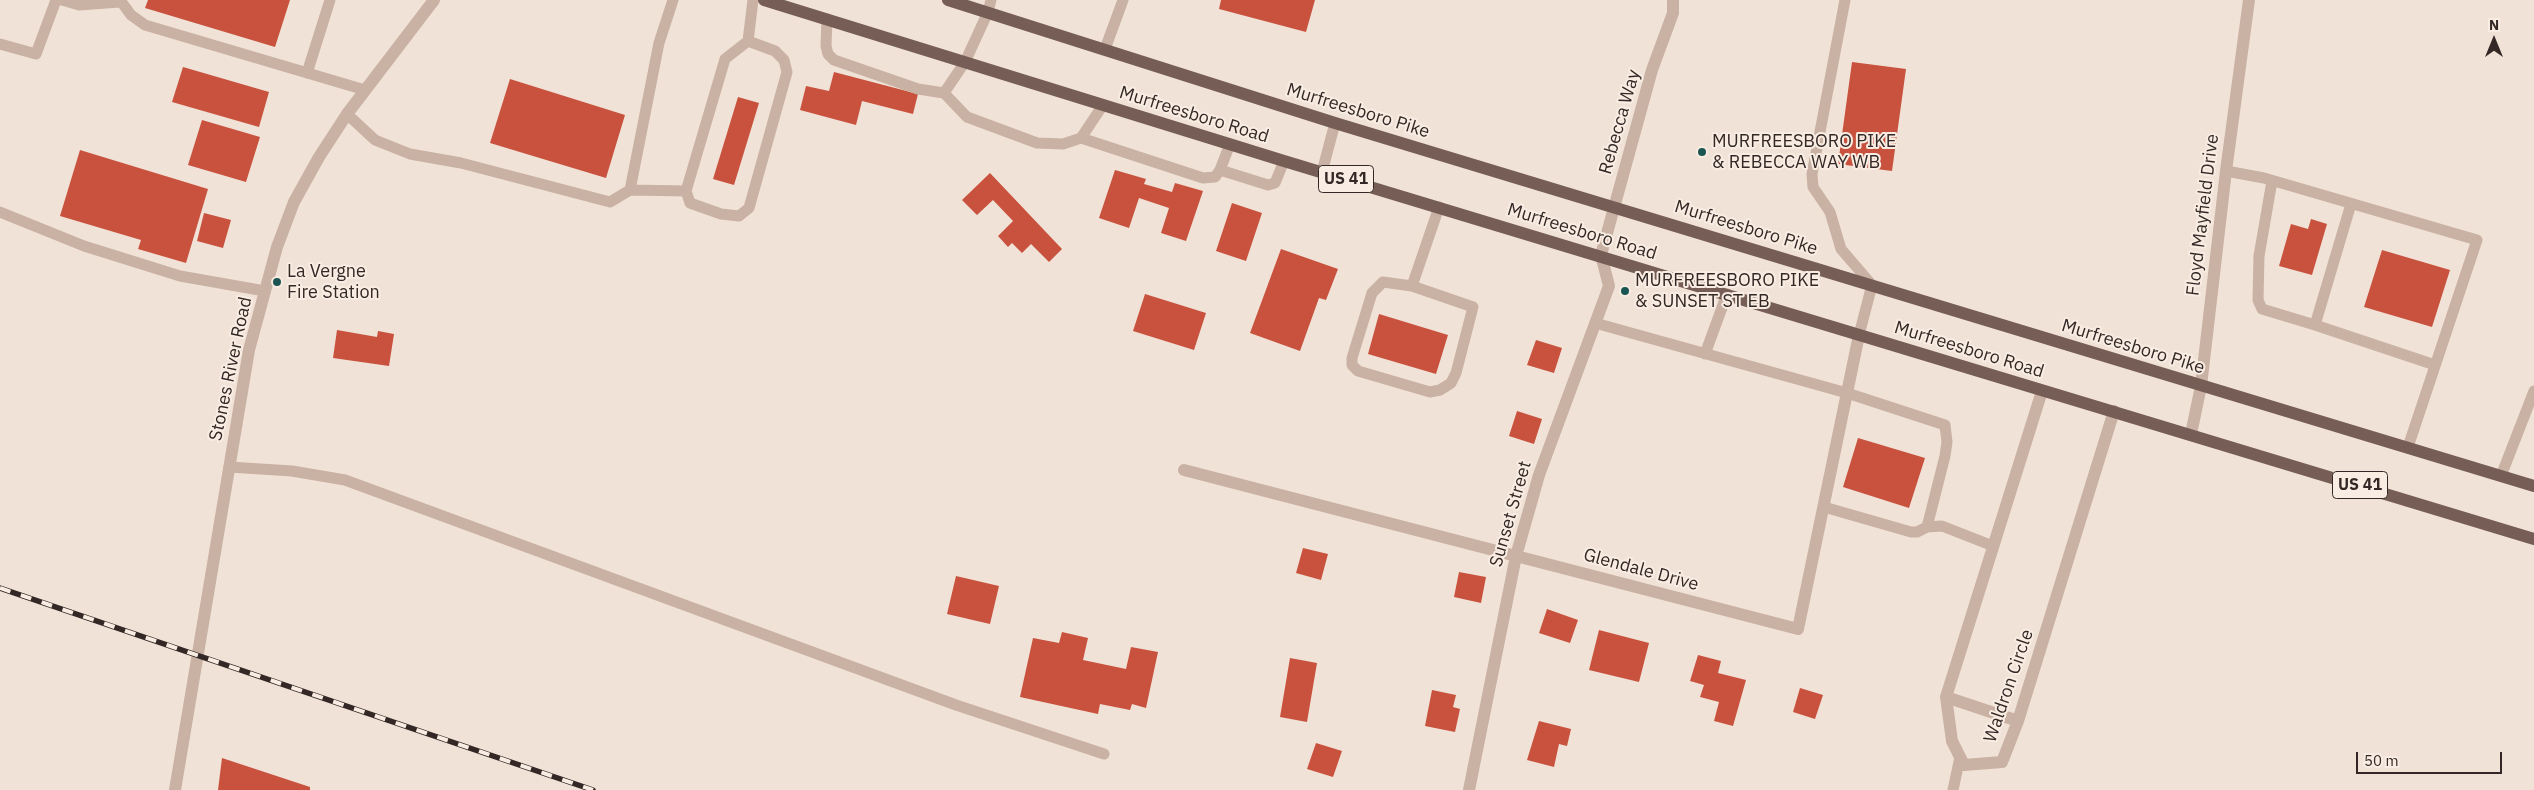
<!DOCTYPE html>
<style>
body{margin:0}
#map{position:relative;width:2534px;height:790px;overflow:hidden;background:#f1e2d7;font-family:"IBM Plex Sans",sans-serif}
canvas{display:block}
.north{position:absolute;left:2469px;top:15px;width:50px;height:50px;-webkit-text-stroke:4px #f9ede3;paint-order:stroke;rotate:0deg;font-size:14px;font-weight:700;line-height:20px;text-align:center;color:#332825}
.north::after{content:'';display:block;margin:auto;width:18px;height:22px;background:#332825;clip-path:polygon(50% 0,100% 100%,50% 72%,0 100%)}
.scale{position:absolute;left:2356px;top:752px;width:146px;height:22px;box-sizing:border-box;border:2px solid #332825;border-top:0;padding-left:6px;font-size:15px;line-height:18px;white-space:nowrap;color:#332825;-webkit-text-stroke:4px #f9ede3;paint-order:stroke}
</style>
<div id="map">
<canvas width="2534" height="790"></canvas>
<div class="north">N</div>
<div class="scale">50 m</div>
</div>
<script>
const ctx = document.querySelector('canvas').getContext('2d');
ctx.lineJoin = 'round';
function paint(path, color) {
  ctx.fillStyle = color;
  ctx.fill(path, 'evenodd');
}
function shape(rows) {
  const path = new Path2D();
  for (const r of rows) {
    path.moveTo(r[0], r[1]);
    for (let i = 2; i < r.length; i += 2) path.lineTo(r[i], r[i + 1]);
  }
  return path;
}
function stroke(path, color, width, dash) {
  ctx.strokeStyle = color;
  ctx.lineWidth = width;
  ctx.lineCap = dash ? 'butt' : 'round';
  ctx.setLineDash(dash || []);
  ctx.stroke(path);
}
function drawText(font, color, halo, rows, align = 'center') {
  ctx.font = font + ' "IBM Plex Sans",sans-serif';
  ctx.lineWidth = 4;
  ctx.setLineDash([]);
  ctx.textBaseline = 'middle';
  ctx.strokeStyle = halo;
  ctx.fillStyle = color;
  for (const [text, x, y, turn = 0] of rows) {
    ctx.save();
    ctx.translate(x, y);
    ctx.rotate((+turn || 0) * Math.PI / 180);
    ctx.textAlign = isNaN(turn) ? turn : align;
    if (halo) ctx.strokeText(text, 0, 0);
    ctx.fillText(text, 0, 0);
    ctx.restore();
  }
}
paint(shape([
 [148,0,290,0,275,47,145,8],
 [1221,0,1315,0,1306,32,1219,9],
 [1852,62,1906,69,1892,171,1838,164],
 [183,67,269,92,259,127,172,102],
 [834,72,918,94,913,114,862,101,856,125,800,110,806,86,829,91],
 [510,79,625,115,606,178,490,143],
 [738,97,759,103,734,185,713,179],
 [202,120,260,137,246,182,188,165],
 [80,150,208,189,186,263,138,249,141,240,60,216],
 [1115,170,1146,179,1144,184,1172,192,1175,183,1203,191,1186,241,1161,233,1169,208,1139,198,1129,228,1099,218],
 [990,173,1062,249,1049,262,1031,244,1022,253,1012,243,1008,247,998,236,1013,221,993,200,977,215,962,200],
 [1232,203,1262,213,1246,261,1216,251],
 [204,213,231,220,223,248,197,241],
 [2311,219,2327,224,2312,275,2279,266,2291,224,2308,229],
 [1281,249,1338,269,1326,300,1319,298,1300,351,1250,333],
 [2382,250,2450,270,2432,327,2364,307],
 [1145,294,1206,313,1194,350,1133,331],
 [1379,314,1448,335,1436,374,1368,354],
 [337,330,377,337,378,331,394,334,389,366,333,358],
 [1536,340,1562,348,1554,373,1527,365],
 [1517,411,1542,419,1534,444,1509,436],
 [1858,438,1925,458,1909,508,1843,487],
 [1303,548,1328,554,1321,580,1296,573],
 [1459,572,1486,577,1481,603,1454,597],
 [956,576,999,586,990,624,947,614],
 [1547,609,1578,620,1570,643,1539,633],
 [1599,630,1649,643,1639,682,1589,670],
 [1062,632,1088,638,1083,660,1126,669,1131,647,1158,652,1146,708,1132,704,1130,710,1100,704,1098,714,1020,697,1033,638,1059,643],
 [1698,655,1721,661,1718,673,1746,680,1733,726,1714,721,1719,702,1700,697,1704,685,1690,681],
 [1290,658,1317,663,1307,722,1280,717],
 [1800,688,1823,695,1815,719,1793,712],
 [1432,690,1456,695,1453,707,1460,709,1455,732,1425,726],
 [1539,721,1571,729,1567,746,1559,744,1554,767,1527,760],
 [1316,743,1342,751,1333,777,1307,769],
 [222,758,310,787,310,790,218,790]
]), '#c8523e');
stroke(shape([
 [62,0,79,5,120,2],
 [120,0,131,15,145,25,365,90],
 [1845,0,1812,174,1813,187,1830,212,1841,249,1872,285,1859,335],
 [827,19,826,46,828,54,834,60,918,89,944,93,967,117,1037,143,1063,144,1081,138,1103,105],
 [0,44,36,54,56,0],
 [1105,49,1123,0],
 [307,73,330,0],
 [944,93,965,62,988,12,991,0],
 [347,114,375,140,410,154,461,163,610,202,630,190,686,191,725,59,748,41,753,0],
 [1081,138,1203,178,1215,177,1220,170,1230,144],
 [1220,170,1268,185,1275,183,1284,161],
 [2226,171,2264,178,2477,240,2408,447],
 [1322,172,1335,123],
 [2272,181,2259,256,2258,300,2262,309,2315,325,2351,204],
 [630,190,659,43,673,0],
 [686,191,690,203,721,214,739,216,749,208,787,72,784,60,775,51,748,41],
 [0,212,84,246,180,276,265,291],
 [1383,282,1412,286,1473,307,1456,373,1451,383,1440,390,1430,392,1358,371,1352,365,1352,358,1372,293,1383,282],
 [1412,286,1439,207],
 [1595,323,1847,393,1945,425,1947,442,1945,456,1927,527],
 [2315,325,2435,365],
 [1705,354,1727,294],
 [229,467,292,471,345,480,956,705,1104,754],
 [2501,476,2534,391],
 [1824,507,1911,532,1917,532,1927,527,1942,526,1993,546],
 [1953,790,1960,757]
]), '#c9b1a3', 11);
stroke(shape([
 [2042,391,1946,697,1952,741,1964,765,2002,762,2018,721,2114,411],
 [2191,434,2201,386,2226,171,2249,0],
 [1184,470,1798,629,1859,335],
 [1946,697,2018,721],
 [175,790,249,350,277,247,294,202,319,157,347,114,434,0],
 [1469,790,1516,556,1539,475,1609,286,1601,255,1652,70,1673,13,1673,0]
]), '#c9b1a3', 12);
stroke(shape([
 [764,0,1284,161,2534,539],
 [948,0,1335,123,2534,486]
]), '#765d56', 12);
const rail = shape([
 [0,588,593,790]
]);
stroke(rail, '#332825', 5.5);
stroke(rail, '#f9ede3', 4, [11]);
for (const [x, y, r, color] of [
 [1702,152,5,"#1a5553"],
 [277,282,5,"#1a5553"],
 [1625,291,5,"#1a5553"]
]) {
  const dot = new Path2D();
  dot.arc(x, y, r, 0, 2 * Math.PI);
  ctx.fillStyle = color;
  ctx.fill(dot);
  stroke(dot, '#f9ede3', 2);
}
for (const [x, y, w] of [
 [1346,179,55],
 [2360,485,55]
]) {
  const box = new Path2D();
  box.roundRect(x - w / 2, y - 13.5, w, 27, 4);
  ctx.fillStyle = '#f9ede3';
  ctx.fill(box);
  stroke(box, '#332825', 1);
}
drawText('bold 16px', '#332825', null, [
 ["US 41",1346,179],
 ["US 41",2360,485]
]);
drawText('18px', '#332825', '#f9ede3', [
 ["Murfreesboro Pike",1358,111,17],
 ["Murfreesboro Road",1194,115,17],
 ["Rebecca Way",1620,122,-74],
 ["Floyd Mayfield Drive",2203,215,-83],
 ["Murfreesboro Pike",1746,228,17],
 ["Murfreesboro Road",1582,232,17],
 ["Murfreesboro Pike",2133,347,17],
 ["Murfreesboro Road",1969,350,17],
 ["Stones River Road",231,369,-78],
 ["Sunset Street",1511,514,-74],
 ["Glendale Drive",1641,570,15],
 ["Waldron Circle",2009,686,-71]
]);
drawText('18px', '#332825', '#f9ede3', [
 ["MURFREESBORO PIKE",1712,142],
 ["& REBECCA WAY WB",1712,163],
 ["La Vergne",287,272],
 ["Fire Station",287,293],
 ["MURFREESBORO PIKE",1635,281],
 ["& SUNSET ST EB",1635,302]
], 'left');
</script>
